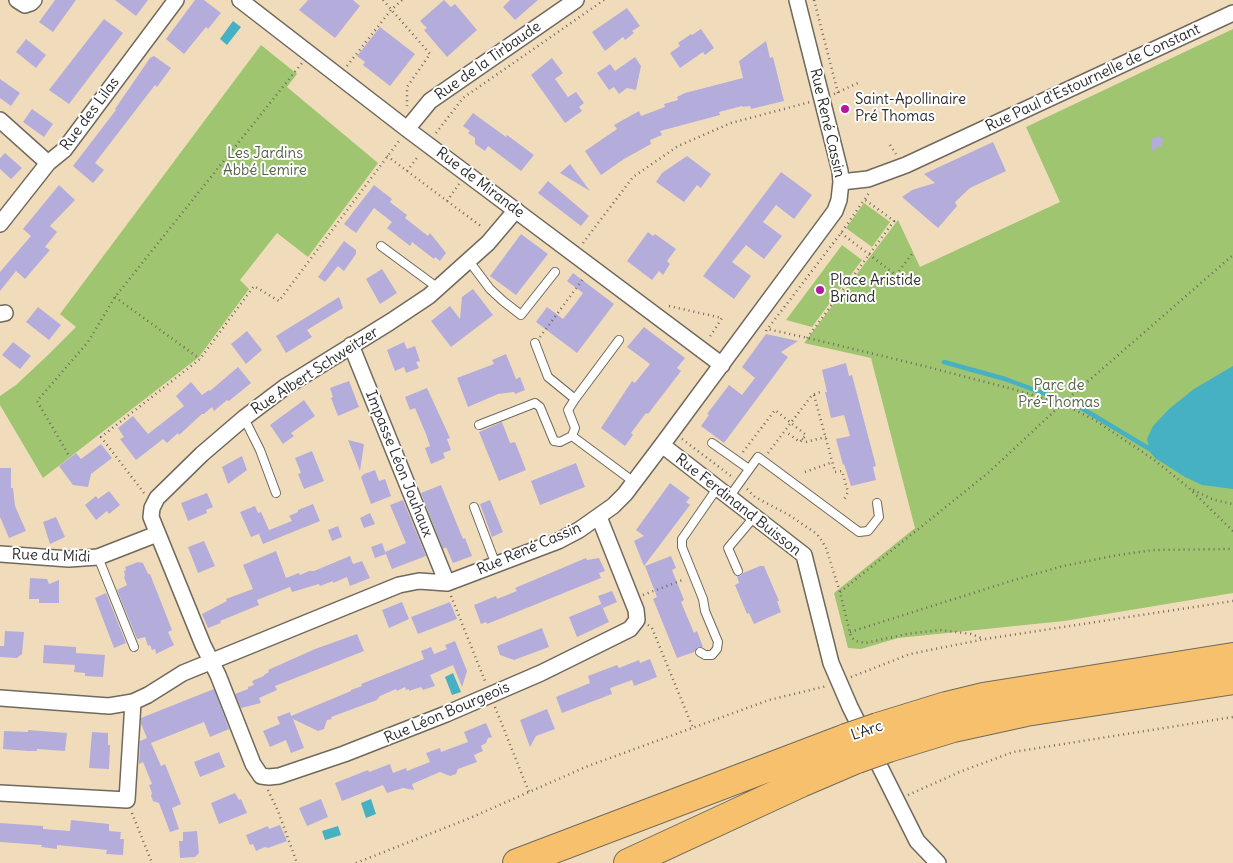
<!DOCTYPE html>
<meta charset="utf-8">
<style>
body{margin:0}
canvas{display:block;background:#f0dcba}
</style>
<canvas width="1233" height="863"></canvas>
<script>
const ctx = document.querySelector('canvas').getContext('2d');
ctx.lineJoin = 'round';
function paint(path, color) {
  ctx.fillStyle = color;
  ctx.fill(path, 'evenodd');
}
function shape(rows) {
  const path = new Path2D();
  for (const r of rows) {
    path.moveTo(r[0], r[1]);
    for (let i = 2; i < r.length; i += 2) path.lineTo(r[i], r[i + 1]);
  }
  return path;
}
function stroke(path, color, width, dash) {
  ctx.strokeStyle = color;
  ctx.lineWidth = width;
  ctx.lineCap = dash ? 'butt' : 'round';
  ctx.setLineDash(dash || []);
  ctx.stroke(path);
}
function drawText(font, color, halo, rows, align = 'center') {
  ctx.font = font + ' Delius,sans-serif';
  ctx.lineWidth = 4;
  ctx.setLineDash([]);
  ctx.textBaseline = 'middle';
  ctx.strokeStyle = halo;
  ctx.fillStyle = color;
  for (const [text, x, y, turn = 0] of rows) {
    ctx.save();
    ctx.translate(x, y);
    ctx.rotate((+turn || 0) * Math.PI / 180);
    ctx.textAlign = isNaN(turn) ? turn : align;
    if (halo) ctx.strokeText(text, 0, 0);
    ctx.fillText(text, 0, 0);
    ctx.restore();
  }
}
paint(shape([
 [1233,29,1233,593,1064,621,898,638,861,649,848,648,834,593,915,528,871,358,804,343,898,220,920,267,1060,202,1026,127],
 [261,45,297,74,287,87,378,163,308,257,277,233,240,280,249,289,199,357,43,478,0,405,0,396,16,385,48,355,76,327,60,314],
 [864,203,890,222,872,247,846,228],
 [842,245,862,260,812,327,786,320]
]), '#9fc570');
paint(shape([
 [233,21,241,27,227,45,220,39],
 [1233,366,1233,489,1202,485,1185,477,1155,458,1150,452,1147,439,1153,426,1169,409,1194,389],
 [453,673,461,692,452,695,445,677],
 [371,799,376,814,366,818,361,803],
 [338,826,341,835,325,840,322,831]
]), '#45b1c2');
stroke(shape([
 [944,362,1005,379,1078,406,1153,451]
]), '#45b1c2', 4.5);
paint(shape([
 [55,0,76,0,53,32,39,22],
 [115,0,148,0,136,16],
 [195,0,204,0,221,13,208,29,206,27,184,54,166,39],
 [308,0,353,0,360,6,335,38,299,10],
 [444,0,451,7,455,4,477,30,447,57,424,30,427,28,420,21],
 [510,0,538,0,515,20,503,7],
 [627,8,640,26,632,31,634,33,625,40,623,37,605,51,592,32],
 [104,19,123,33,69,104,49,90],
 [380,27,415,54,390,86,363,65,365,62,357,56],
 [701,29,714,48,705,55,703,52,680,68,670,53,680,46,678,43,691,34,692,35],
 [26,39,46,55,36,68,16,52],
 [766,41,770,58,773,57,784,101,751,109,750,106,743,107,742,106,719,112,720,115,660,131,662,135,650,140,651,144,624,159,601,175,585,151,617,129,614,125,639,111,641,116,665,107,664,104,678,100,677,97,685,93,743,78,739,61],
 [154,56,171,68,157,87,155,85,95,163,104,170,93,183,73,166,116,110,115,109,150,58],
 [635,57,641,66,636,90,627,88,619,94,614,87,609,90,597,73,610,64,615,71],
 [552,58,563,73,555,79,568,97,576,92,584,103,579,107,582,111,565,123,531,75],
 [0,79,20,93,11,106,0,98],
 [32,109,53,124,44,137,23,122],
 [473,113,506,137,507,135,534,155,521,171,488,146,485,151,475,144,475,138,468,133,470,131,463,126],
 [1158,136,1163,139,1162,145,1152,151,1152,139],
 [993,142,1006,171,970,188,955,202,957,206,938,228,902,197,912,190,935,183,924,174],
 [5,153,22,168,11,179,0,169,0,158],
 [687,156,711,174,701,188,697,185,684,202,656,182,662,173],
 [570,164,590,191,560,173],
 [781,172,812,195,794,219,776,205,763,222,782,236,764,259,746,245,732,262,751,276,734,299,703,276],
 [548,181,589,216,581,226,538,193],
 [59,185,75,200,50,226,57,232,45,247,50,250,25,279,16,271,0,291,0,272,31,236,23,229],
 [374,185,392,199,390,202,407,215,405,218,428,236,430,233,446,253,440,261,435,257,434,259,412,242,410,246,387,228,392,222,374,208,356,233,344,224],
 [648,232,653,236,655,234,676,249,667,261,670,264,663,275,659,271,652,280,627,261],
 [521,234,548,254,516,295,490,276],
 [344,241,356,250,356,254,344,271,338,266,325,282,318,277],
 [382,269,397,293,380,304,366,279],
 [573,273,614,304,577,353,536,322,547,307,563,319,575,304,583,293,567,281],
 [473,289,493,315,451,347,431,321,450,306,460,319,462,297],
 [339,297,343,308,307,330,312,337,286,353,276,336],
 [38,307,61,325,49,340,26,322],
 [644,327,685,358,677,368,681,371,648,414,646,413,631,433,633,435,625,446,601,428,632,381,635,383,650,364,627,347],
 [247,331,262,350,246,364,231,344],
 [766,334,798,341,781,352,788,357,724,443,701,426,709,415,707,414,729,385,742,395,755,378,742,367],
 [13,342,31,356,20,369,2,355],
 [404,342,407,349,415,346,420,361,416,362,419,368,406,373,404,367,395,371,387,350],
 [506,354,516,379,520,377,525,390,515,394,514,392,498,394,468,407,457,378,494,364,492,360],
 [846,363,849,376,852,375,876,466,873,467,876,480,851,486,844,464,843,465,836,439,850,436,844,415,831,418,825,392,827,392,822,370],
 [238,367,251,383,229,401,227,400,214,411,212,407,204,414,202,414,179,435,178,433,167,443,163,439,136,460,120,439,124,437,118,428,133,416,148,434,184,406,176,396,191,382,202,395,209,390,210,391],
 [349,381,359,407,338,416,331,398,333,397,330,388],
 [427,388,450,438,447,439,451,450,443,453,445,458,431,464,425,448,430,446,426,434,415,408,410,410,405,397],
 [304,400,315,416,291,433,294,436,283,444,270,425],
 [502,422,510,443,515,442,526,470,499,481,479,432],
 [348,440,364,444,360,471],
 [101,444,112,458,91,474,88,487,73,485,59,466,76,453,81,459],
 [312,451,324,481,304,489,298,474,301,473,295,458],
 [242,456,247,470,228,484,222,467],
 [576,463,585,487,540,505,531,481],
 [0,468,11,468,11,488,13,488,15,506,26,531,9,538,0,517],
 [375,470,379,481,385,479,391,496,371,504,361,477,364,474],
 [670,483,690,498,686,502,690,505,644,566,634,541,644,536,636,530],
 [441,485,463,539,465,538,472,556,453,563,446,547,443,549,421,493],
 [109,491,120,505,109,514,107,511,96,520,85,505,96,496,98,499],
 [207,493,213,507,206,510,207,513,188,521,181,503],
 [403,500,426,556,392,569,385,552,406,543,390,505],
 [490,500,503,532,492,537,480,504],
 [313,504,320,521,263,544,259,534,292,521,289,516,298,512,298,510],
 [255,506,258,513,261,512,269,530,251,537,240,512],
 [370,513,375,524,364,528,360,518],
 [56,517,65,537,50,544,43,522],
 [338,526,342,537,332,541,328,530],
 [204,541,215,566,198,573,188,547],
 [382,543,386,554,375,558,371,547],
 [276,551,286,578,299,573,300,575,309,571,314,571,350,556,353,564,362,561,370,578,350,586,347,577,333,583,333,581,320,586,319,584,292,592,290,587,257,600,259,605,220,621,221,623,208,628,202,614,227,601,226,599,253,589,243,565],
 [671,556,676,568,672,570,684,600,681,602,694,633,697,631,703,647,698,647,694,652,677,658,653,599,657,597,645,566],
 [586,558,587,560,599,558,605,571,599,573,601,578,487,624,486,622,481,624,474,605,496,596,497,599,517,591,515,588],
 [138,562,143,563,148,574,150,574,172,630,168,632,174,645,156,654,155,649,152,650,150,645,148,646,145,637,137,639,117,590,127,585,124,577,125,576,124,571,126,570,125,567],
 [760,566,764,566,779,601,777,601,781,612,754,624,749,613,747,614,735,585,739,583,737,576,741,576,743,573],
 [30,578,47,579,49,584,59,580,59,603,39,603,39,599,29,599],
 [612,591,617,602,603,608,598,596],
 [106,593,126,643,114,648,95,598],
 [402,602,409,619,389,628,382,610],
 [450,602,457,619,418,634,411,617],
 [601,604,609,622,577,637,569,617],
 [542,628,549,647,514,660,500,655,497,646],
 [5,631,24,632,22,654,17,658,0,657,0,646,4,646],
 [357,634,364,651,275,686,277,690,259,698,261,703,241,708,235,694,248,689,248,687,254,685,252,681,264,676,264,675,269,672,268,670,315,649],
 [455,641,467,671,462,687,453,665,430,675,435,686,423,690,421,687,409,691,409,689,406,690,405,687,397,691,396,689,380,696,377,700,331,717,332,719,327,720,324,729,318,731,293,719,304,748,291,753,286,740,270,747,263,731,280,724,277,717,290,712,291,716,351,691,351,690,362,686,361,684,424,659,421,651,431,647,434,654,447,649,445,645],
 [44,645,76,647,76,653,105,655,103,677,85,676,85,673,74,672,75,665,43,663],
 [650,659,657,677,634,686,632,680,610,688,612,694,562,713,556,697,590,683,588,676,617,665,619,668,639,660,640,663],
 [214,689,229,729,210,737,204,722,151,743,161,766,165,764,181,804,172,808,179,829,170,832,159,803,153,801,151,796,152,793,149,785,152,784,143,762,139,764,140,741,147,738,141,724,141,718],
 [547,709,555,729,536,736,530,747,520,720],
 [486,723,492,737,488,738,486,743,481,746,483,751,474,755,477,762,458,769,456,774,450,776,440,772,412,784,414,790,403,788,387,793,383,785,342,801,335,783,368,770,369,772,390,764,393,773,406,768,407,771,430,762,426,753,440,748,441,752,468,742,464,732],
 [28,730,67,733,65,751,37,749,37,751,28,751,3,749,4,731,28,732],
 [92,732,108,733,108,745,110,745,109,769,89,768],
 [219,752,225,767,200,777,194,762],
 [235,793,239,800,241,799,247,813,219,824,211,803],
 [321,799,328,817,307,826,299,808],
 [71,820,109,824,109,831,121,832,120,839,124,839,123,855,106,854,107,850,98,849,57,845,57,849,41,847,42,845,0,842,0,823,43,826,43,829,70,831],
 [280,825,287,841,268,848,265,847,256,851,253,844,250,845,246,835,268,826,269,829],
 [197,831,199,853,195,857,180,858,179,841,183,841,183,832]
]), '#b4addb');
const lane = shape([
 [381,246,438,288],
 [469,261,490,289,503,301,521,315,555,272],
 [535,343,548,377,575,399,568,410,575,428,572,436,634,482],
 [575,399,619,340],
 [244,418,260,450,276,493],
 [479,425,535,403,540,407,554,441,560,442,572,436],
 [712,443,749,469],
 [730,496,758,457,859,532,868,531,879,517,877,503],
 [474,507,496,565],
 [98,557,134,647],
 [738,571,728,548,755,516],
 [700,652,705,655,712,655,717,649,718,642,705,611,703,599,682,547,682,539,718,487]
]);
const street = shape([
 [17,0,25,5,31,3,34,0],
 [240,0,407,129,722,365],
 [0,120,48,163],
 [407,129,430,101,576,0],
 [841,182,868,179,906,165,1233,13],
 [516,210,488,243,429,296,390,322,285,387,244,418,202,454,157,498,152,508,151,517,203,645,218,675,253,764,261,776,269,777,279,776,344,754,446,714,541,673,630,629,637,620,636,610,599,517],
 [0,224,48,163,64,150,176,0],
 [0,314,5,313],
 [351,345,447,583],
 [662,445,804,555,831,663,850,707,917,841,938,863],
 [0,554,69,559,98,557,157,534],
 [0,698,109,706,133,702,148,695,183,673,399,585,419,581,447,583,558,541,579,530,613,506,625,494,662,445,835,211,839,200,841,182,840,171,797,0],
 [0,793,127,800,133,702]
]);
const highway = shape([
 [878,727,946,706,983,697,1233,657],
 [888,748,953,728,1026,712,1233,680],
 [517,863,846,738],
 [628,863,801,783,857,759]
]);
stroke(lane, '#70695d', 10);
stroke(street, '#70695d', 18);
stroke(highway, '#70695d', 30);
stroke(shape([
 [383,0,430,54,407,87,407,106],
 [814,0,838,93],
 [347,66,391,10,402,0],
 [834,94,860,82],
 [436,133,463,98,604,0],
 [890,145,896,154],
 [387,156,482,227],
 [407,171,419,155],
 [447,201,459,184],
 [841,233,905,282],
 [583,243,633,177,678,146,731,123,810,102],
 [896,275,912,254],
 [115,297,200,359],
 [669,306,722,318,709,338],
 [769,327,841,233,869,193],
 [766,331,767,329,808,338,928,367,1016,390,1062,404,1093,419,1153,459,1189,488,1233,531],
 [540,337,583,279],
 [807,338,894,221,864,199],
 [814,395,835,472,842,471,848,492,844,500],
 [682,439,731,476],
 [802,439,806,442,826,437],
 [743,452,775,410,806,435,800,442,786,432],
 [768,453,812,395,820,392],
 [68,454,37,401,88,342,115,297,302,63],
 [805,472,833,462],
 [747,489,755,497,789,515,817,534,822,541,826,548,840,592,851,637,856,641,865,643,907,634,940,630,971,634,984,639],
 [1193,490,1214,500,1233,504],
 [144,493,101,437,200,359,254,286,279,301,399,141],
 [840,592,988,473,1062,404,1233,255],
 [643,595,685,579],
 [451,596,485,681],
 [648,625,652,628,693,728],
 [850,632,1011,581,1063,566,1118,555,1153,550,1233,549],
 [851,677,910,654,985,639,1233,601],
 [495,707,529,792],
 [268,790,278,811,297,863],
 [908,795,962,771,1013,752,1233,717],
 [132,813,152,863],
 [356,863,470,818,588,766,769,700,827,686]
]), '#70695d', 2.5, [1, 4]);
stroke(lane, '#fff', 8);
stroke(street, '#fff', 15);
stroke(highway, '#f7c06c', 28);
const highwayBridge = shape([
 [846,738,878,727],
 [857,759,888,748]
]);
stroke(highwayBridge, '#70695d', 30, []);
stroke(highwayBridge, '#f7c06c', 28);
for (const [x, y, r, color] of [
 [845,109,5,"#b5179e"],
 [820,290,5,"#b5179e"]
]) {
  const dot = new Path2D();
  dot.arc(x, y, r, 0, 2 * Math.PI);
  ctx.fillStyle = color;
  ctx.fill(dot);
  stroke(dot, '#fff', 2);
}
drawText('15px', '#2b2b2b', '#fff', [
 ["Rue de la Tirbaude",488,61,-35],
 ["Rue Paul d'Estournelle de Constant",1093,78,-25],
 ["Rue des Lilas",90,114,-53],
 ["Rue René Cassin",827,123,77],
 ["Rue de Mirande",480,183,37],
 ["Rue Albert Schweitzer",315,371,-33],
 ["Impasse Léon Jouhaux",399,464,68],
 ["Rue Ferdinand Buisson",738,505,38],
 ["Rue René Cassin",529,549,-23],
 ["Rue du Midi",51,556,2],
 ["Rue Léon Bourgeois",447,713,-23],
 ["L'Arc",867,731,-19]
]);
drawText('15px', '#2b2b2b', '#fff', [
 ["Saint-Apollinaire",855,100],
 ["Pré Thomas",855,117],
 ["Place Aristide",830,281],
 ["Briand",830,298]
], 'left');
drawText('15px', '#546143', '#fff', [
 ["Les Jardins",265,154],
 ["Abbé Lemire",265,171],
 ["Parc de",1059,386],
 ["Pré-Thomas",1059,403]
]);
</script>
